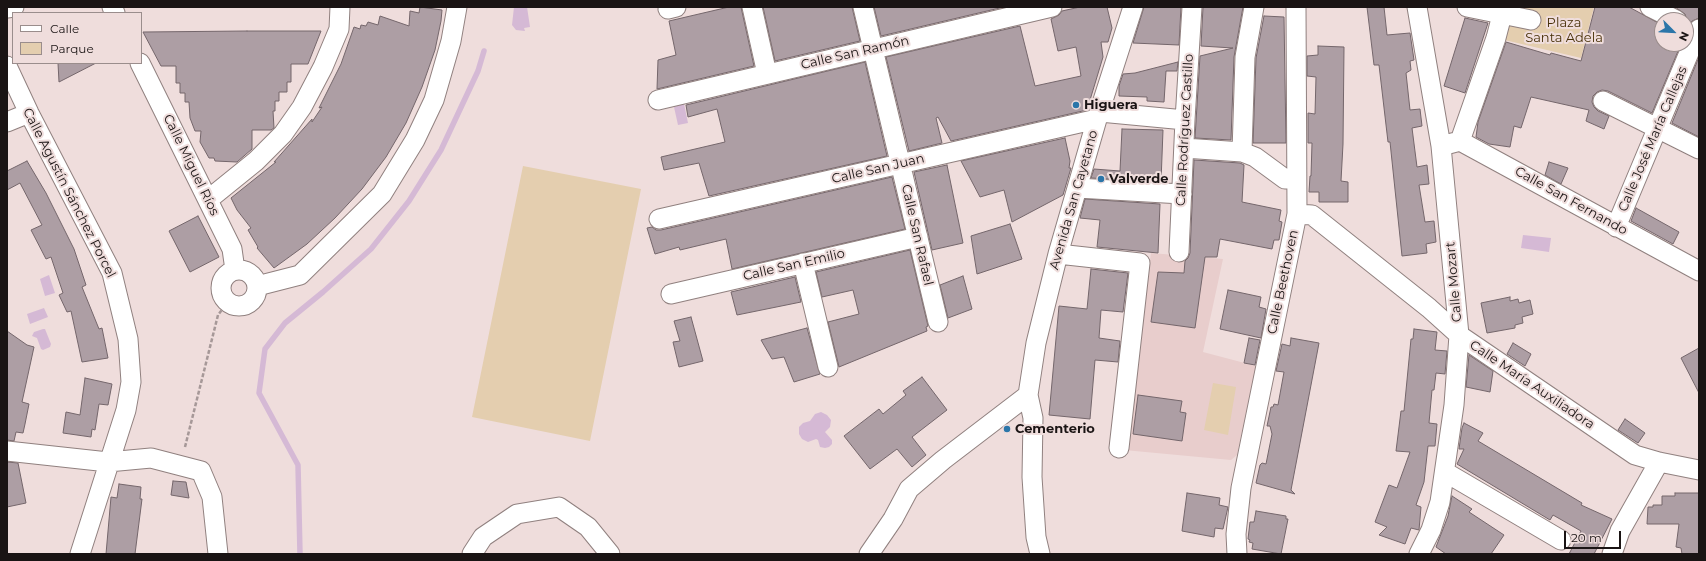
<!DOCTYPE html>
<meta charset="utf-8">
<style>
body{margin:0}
#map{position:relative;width:1706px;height:561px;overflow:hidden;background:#efdddc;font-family:Montserrat,sans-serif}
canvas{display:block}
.frame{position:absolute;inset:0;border:8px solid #1a1414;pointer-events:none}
.legend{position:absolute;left:12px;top:12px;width:130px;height:52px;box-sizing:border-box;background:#efdddc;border:1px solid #9a8d8c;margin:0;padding:5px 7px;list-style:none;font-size:12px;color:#1a1414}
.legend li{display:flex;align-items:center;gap:8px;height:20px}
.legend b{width:20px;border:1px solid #9a8d8c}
.north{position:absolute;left:1654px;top:12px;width:40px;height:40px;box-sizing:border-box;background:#efdddc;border:1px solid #9a8d8c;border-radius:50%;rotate:114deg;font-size:11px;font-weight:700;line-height:16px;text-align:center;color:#1a1414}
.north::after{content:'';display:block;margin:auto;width:14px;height:18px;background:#2b76a9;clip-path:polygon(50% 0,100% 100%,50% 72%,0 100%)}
.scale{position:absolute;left:1564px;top:531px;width:57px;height:18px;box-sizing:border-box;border:2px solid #1a1414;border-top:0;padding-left:5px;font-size:12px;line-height:14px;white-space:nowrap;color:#1a1414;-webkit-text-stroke:3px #efdddc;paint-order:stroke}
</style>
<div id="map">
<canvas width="1706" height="561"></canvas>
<div class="frame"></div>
<ul class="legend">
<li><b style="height:5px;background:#fff"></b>Calle</li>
<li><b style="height:11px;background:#e4ceaf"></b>Parque</li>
</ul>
<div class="north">N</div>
<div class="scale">20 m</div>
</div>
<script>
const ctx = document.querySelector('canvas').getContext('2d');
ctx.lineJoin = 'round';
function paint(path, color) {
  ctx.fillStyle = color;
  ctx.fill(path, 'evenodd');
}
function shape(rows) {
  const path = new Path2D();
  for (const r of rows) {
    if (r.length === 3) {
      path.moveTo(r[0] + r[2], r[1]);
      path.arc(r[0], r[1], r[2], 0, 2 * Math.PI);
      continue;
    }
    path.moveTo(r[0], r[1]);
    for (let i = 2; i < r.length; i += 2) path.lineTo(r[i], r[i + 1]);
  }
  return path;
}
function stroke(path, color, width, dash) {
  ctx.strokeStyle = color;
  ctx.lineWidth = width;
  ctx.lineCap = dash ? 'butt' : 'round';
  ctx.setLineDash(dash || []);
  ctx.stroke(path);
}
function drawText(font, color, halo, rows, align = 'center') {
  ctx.font = font + ' Montserrat,sans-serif';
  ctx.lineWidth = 4;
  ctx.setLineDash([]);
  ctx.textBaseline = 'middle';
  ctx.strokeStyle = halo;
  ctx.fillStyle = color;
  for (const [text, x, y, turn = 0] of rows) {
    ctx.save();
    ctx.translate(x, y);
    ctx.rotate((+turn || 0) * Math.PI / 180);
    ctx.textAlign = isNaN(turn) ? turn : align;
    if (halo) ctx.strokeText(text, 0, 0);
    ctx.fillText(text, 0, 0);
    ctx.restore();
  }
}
paint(shape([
 [1151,253,1223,259,1203,352,1256,366,1237,455,1231,460,1124,450]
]), '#e8cdcc');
paint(shape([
 [1504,7,1594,7,1581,58,1496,38],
 [523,166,641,189,590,441,472,417],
 [1213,383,1236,387,1228,435,1204,430]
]), '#e4ceaf');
paint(shape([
 [514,7,527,7,530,27,524,28,525,31,516,30,512,25],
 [684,104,688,123,678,125,674,107],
 [1523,235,1551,238,1549,252,1521,248],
 [49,275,55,293,45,296,40,279],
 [44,308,48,317,30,324,27,314],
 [43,329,45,329,51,344,50,347,43,350,41,349,37,338,32,336,34,332],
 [821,412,827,415,831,420,830,427,825,432,832,440,832,444,829,447,825,448,820,447,818,440,816,439,808,442,802,439,799,434,799,427,803,423,810,421,815,414]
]), '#d5b9d5');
stroke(shape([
 [300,554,298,465,259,393,265,349,285,323,323,292,371,249,409,201,441,150,478,71,484,51]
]), '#d5b9d5', 5.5);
const building = shape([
 [420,7,442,10,441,21,435,50,422,87,406,123,386,157,362,189,335,218,307,244,274,268,257,248,258,247,248,230,251,228,237,210,231,198,276,162,274,162,312,119,312,122,322,107,319,108,341,64,354,27,360,29,361,25,366,26,368,22,378,25,380,16,409,26,410,11,419,13,420,7],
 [729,7,741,7,754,66,657,89,658,60,676,55,669,21,729,7],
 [763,7,852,7,860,41,775,61,763,7],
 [874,7,1004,7,881,36,874,7],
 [1080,7,1107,7,1112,28,1108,42,1101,42,1103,57,1087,110,951,141,938,117,936,118,942,143,909,151,886,57,1020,26,1035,86,1081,76,1076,47,1058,51,1051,19,1059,15,1062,11,1080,7],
 [1144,7,1181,7,1179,45,1133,43,1144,7],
 [1203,7,1243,7,1234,57,1231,140,1195,138,1200,56,1233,48,1201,46,1203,7],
 [1367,7,1384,7,1387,35,1410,33,1414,60,1410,61,1411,70,1406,73,1410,110,1420,109,1422,126,1412,128,1417,167,1427,165,1429,184,1419,185,1425,222,1434,221,1436,242,1426,244,1427,253,1402,256,1390,142,1388,142,1379,65,1374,65,1367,7],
 [1595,7,1629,7,1662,25,1662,44,1681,44,1652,113,1608,91,1602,90,1597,92,1593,96,1592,102,1594,107,1598,111,1609,116,1604,129,1586,121,1589,110,1531,97,1521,128,1514,126,1510,147,1489,144,1476,137,1478,122,1506,42,1550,55,1551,53,1581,61,1595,7],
 [1675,7,1699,7,1699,18,1692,21,1686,32,1687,20,1685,14,1675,7],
 [1264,16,1284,17,1286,143,1253,143,1256,58,1264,16],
 [1465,18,1488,23,1465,93,1444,86,1465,18],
 [247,31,321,31,308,64,291,64,291,82,287,82,287,92,279,92,279,101,275,101,275,111,273,111,274,128,271,130,252,130,252,149,237,162,215,161,214,158,209,158,200,142,201,131,195,131,190,118,189,102,185,102,185,93,180,93,180,83,176,83,176,66,161,66,143,32,247,31],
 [1318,46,1344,47,1343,144,1341,181,1348,182,1348,202,1319,202,1319,192,1309,192,1310,176,1311,176,1312,143,1308,143,1308,113,1315,114,1316,77,1307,76,1307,56,1318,55,1318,46],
 [1699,57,1699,137,1672,123,1699,57],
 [865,62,887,156,709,196,699,163,664,170,661,157,725,142,717,109,688,117,686,105,865,62],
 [1178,62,1177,71,1166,71,1164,102,1147,101,1147,97,1119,96,1119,86,1123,74,1135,73,1178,62],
 [58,63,96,63,59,82,58,63],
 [1122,129,1163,130,1161,182,1091,178,1094,169,1120,171,1122,129],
 [1065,138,1070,161,1069,168,1071,168,1063,195,1012,222,1004,190,980,197,961,161,1065,138],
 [1194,160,1240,163,1244,165,1242,202,1281,210,1279,221,1282,222,1279,240,1274,240,1272,249,1220,239,1217,257,1205,257,1195,328,1151,322,1158,272,1184,273,1185,261,1188,258,1190,253,1194,160],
 [27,161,46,193,74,249,86,285,82,287,99,329,102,328,108,358,82,362,71,311,67,312,59,295,63,293,51,257,46,259,31,230,42,225,20,183,7,190,7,171,27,161],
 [1549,162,1568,168,1561,184,1545,175,1549,162],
 [947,165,963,243,932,250,914,172,947,165],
 [892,177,905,229,732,269,726,239,680,250,679,247,655,254,647,228,652,227,656,230,661,230,892,177],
 [1085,199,1160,204,1158,253,1097,247,1100,220,1080,218,1085,199],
 [1636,208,1679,232,1673,244,1631,221,1636,208],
 [198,216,219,257,190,272,169,231,198,216],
 [1010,224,1022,259,977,274,971,236,1010,224],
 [910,250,928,326,926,327,927,331,839,367,828,322,859,314,853,290,822,297,816,272,910,250],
 [1091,269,1128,273,1123,312,1101,310,1099,338,1120,341,1118,362,1095,360,1090,419,1049,415,1059,306,1087,309,1091,269],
 [963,276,972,309,948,318,940,285,963,276],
 [795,277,801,302,737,315,731,292,795,277],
 [1228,290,1261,297,1259,307,1266,309,1261,338,1220,329,1228,290],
 [1510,297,1510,301,1518,299,1519,303,1530,300,1533,314,1522,317,1523,323,1515,325,1515,328,1487,333,1481,303,1510,297],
 [691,317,703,361,679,367,673,342,680,341,674,321,691,317],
 [807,328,820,374,794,382,784,357,772,359,761,340,807,328],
 [1414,329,1437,332,1435,350,1447,351,1445,374,1436,373,1434,390,1432,390,1429,423,1437,424,1435,446,1428,446,1424,482,1416,505,1421,507,1419,530,1411,528,1405,544,1379,535,1387,527,1375,522,1389,485,1397,488,1410,452,1396,451,1401,411,1404,411,1411,339,1413,339,1414,329],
 [7,331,27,345,34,347,22,402,29,404,25,424,23,433,16,432,14,441,7,440,7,331],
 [1249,338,1260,340,1255,365,1244,363,1249,338],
 [1291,338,1319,343,1291,490,1295,494,1256,483,1260,465,1262,463,1266,464,1272,434,1270,426,1267,426,1271,407,1273,407,1274,404,1278,405,1284,372,1276,371,1282,344,1290,346,1291,338],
 [1513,343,1531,354,1525,366,1507,354,1513,343],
 [1699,348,1699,393,1681,358,1699,348],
 [1469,355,1493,371,1490,392,1466,387,1469,355],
 [922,377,947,410,912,437,926,455,912,467,897,449,870,469,844,436,879,409,883,414,906,395,903,391,922,377],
 [85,378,112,384,108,405,99,404,95,430,92,429,91,437,63,433,66,412,80,415,85,378],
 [1138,395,1182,401,1180,412,1186,413,1182,441,1133,434,1138,395],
 [1625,419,1645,433,1638,443,1618,430,1625,419],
 [1464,423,1483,433,1478,441,1582,503,1581,505,1612,519,1594,554,1569,554,1581,531,1553,515,1550,520,1457,464,1464,449,1459,449,1462,428,1464,423],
 [7,462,18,463,26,503,7,507,7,462],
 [173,481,186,482,189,498,171,495,173,481],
 [119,484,141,487,140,499,142,499,135,554,106,554,111,497,117,498,119,484],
 [1187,493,1220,498,1219,505,1228,507,1223,529,1215,528,1214,537,1182,531,1187,493],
 [1675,493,1699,493,1699,554,1682,554,1681,548,1676,547,1679,524,1647,524,1648,507,1653,507,1653,505,1662,505,1662,496,1675,496,1675,493],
 [1452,496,1472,509,1469,512,1504,535,1491,554,1446,554,1436,547,1448,516,1452,496],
 [1256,511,1286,516,1286,519,1288,519,1281,554,1252,549,1253,543,1249,542,1250,540,1248,539,1250,522,1254,522,1256,511]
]);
paint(building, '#ad9ea4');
stroke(building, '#74666b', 1);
const minor = shape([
 [112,7,115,13],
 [752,7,767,74],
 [863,7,938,322],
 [1417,7,1441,146,1459,335,1454,405,1440,502,1431,530,1419,554],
 [1467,7,1531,20],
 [1650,7,1676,20],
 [7,8,14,7],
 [668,9,676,7],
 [140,63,232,249,235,270],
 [7,66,29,113,112,273,128,339,131,382,126,410,80,554],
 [658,100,1052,7],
 [1603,101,1699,149],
 [1100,112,1185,120],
 [7,122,29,113],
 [1460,141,1496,38,1504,7],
 [1441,146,1460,141,1699,271],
 [1184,148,1242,152,1255,157,1285,179,1296,179],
 [1242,152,1245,57,1254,7],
 [1077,188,1182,194],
 [209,199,256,161,283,134,302,107,323,67,339,29,340,7],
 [1297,214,1312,215,1429,308,1459,335,1635,455,1659,462,1699,470],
 [659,219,1097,119],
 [1616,227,1699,29],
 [1179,252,1185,120,1192,7],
 [1058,254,1140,263,1119,448],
 [803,263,828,367],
 [239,288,18],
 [257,286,300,275,382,194,415,140,434,100,451,41,457,7],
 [671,294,918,237],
 [7,451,108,462,151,458,201,471,212,497,218,554],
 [1445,472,1561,540],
 [472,554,483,537,517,514,559,507,588,527,610,554],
 [869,554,893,519,909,489,943,460,1028,395],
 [1040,554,1036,537,1032,477,1033,418,1028,395,1036,343,1058,254,1097,119,1133,7],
 [1237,554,1236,534,1241,488,1297,214,1296,7],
 [1612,554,1620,531,1659,462]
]);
stroke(minor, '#90807f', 21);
stroke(shape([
 [185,447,218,315,227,303]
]), '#a69898', 2.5, [4, 2]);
stroke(minor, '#fff', 19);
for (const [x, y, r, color] of [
 [1076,105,4,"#2b76a9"],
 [1101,179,4,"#2b76a9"],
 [1007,429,4,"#2b76a9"]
]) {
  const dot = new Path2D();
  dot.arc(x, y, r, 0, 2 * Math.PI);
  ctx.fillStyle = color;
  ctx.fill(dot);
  stroke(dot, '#efdddc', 1.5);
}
drawText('13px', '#473007', '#efdddc', [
 ["Plaza",1564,23],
 ["Santa Adela",1564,38]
]);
drawText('13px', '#1a1414', '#efdddc', [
 ["Calle San Ramón",855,53,-13],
 ["Calle Rodríguez Castillo",1185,130,-87],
 ["Calle José María Callejas",1653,139,-67],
 ["Calle Miguel Ríos",191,165,64],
 ["Calle San Juan",878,169,-13],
 ["Calle Agustín Sánchez Porcel",69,193,63],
 ["Avenida San Cayetano",1074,200,-74],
 ["Calle San Fernando",1571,201,29],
 ["Calle San Rafael",917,235,77],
 ["Calle San Emilio",794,265,-13],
 ["Calle Beethoven",1283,282,-78],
 ["Calle Mozart",1454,282,-95],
 ["Calle María Auxiliadora",1532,385,34]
]);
drawText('bold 13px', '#1a1414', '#efdddc', [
 ["Higuera",1084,105],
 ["Valverde",1109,179],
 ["Cementerio",1015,429]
], 'left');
</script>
